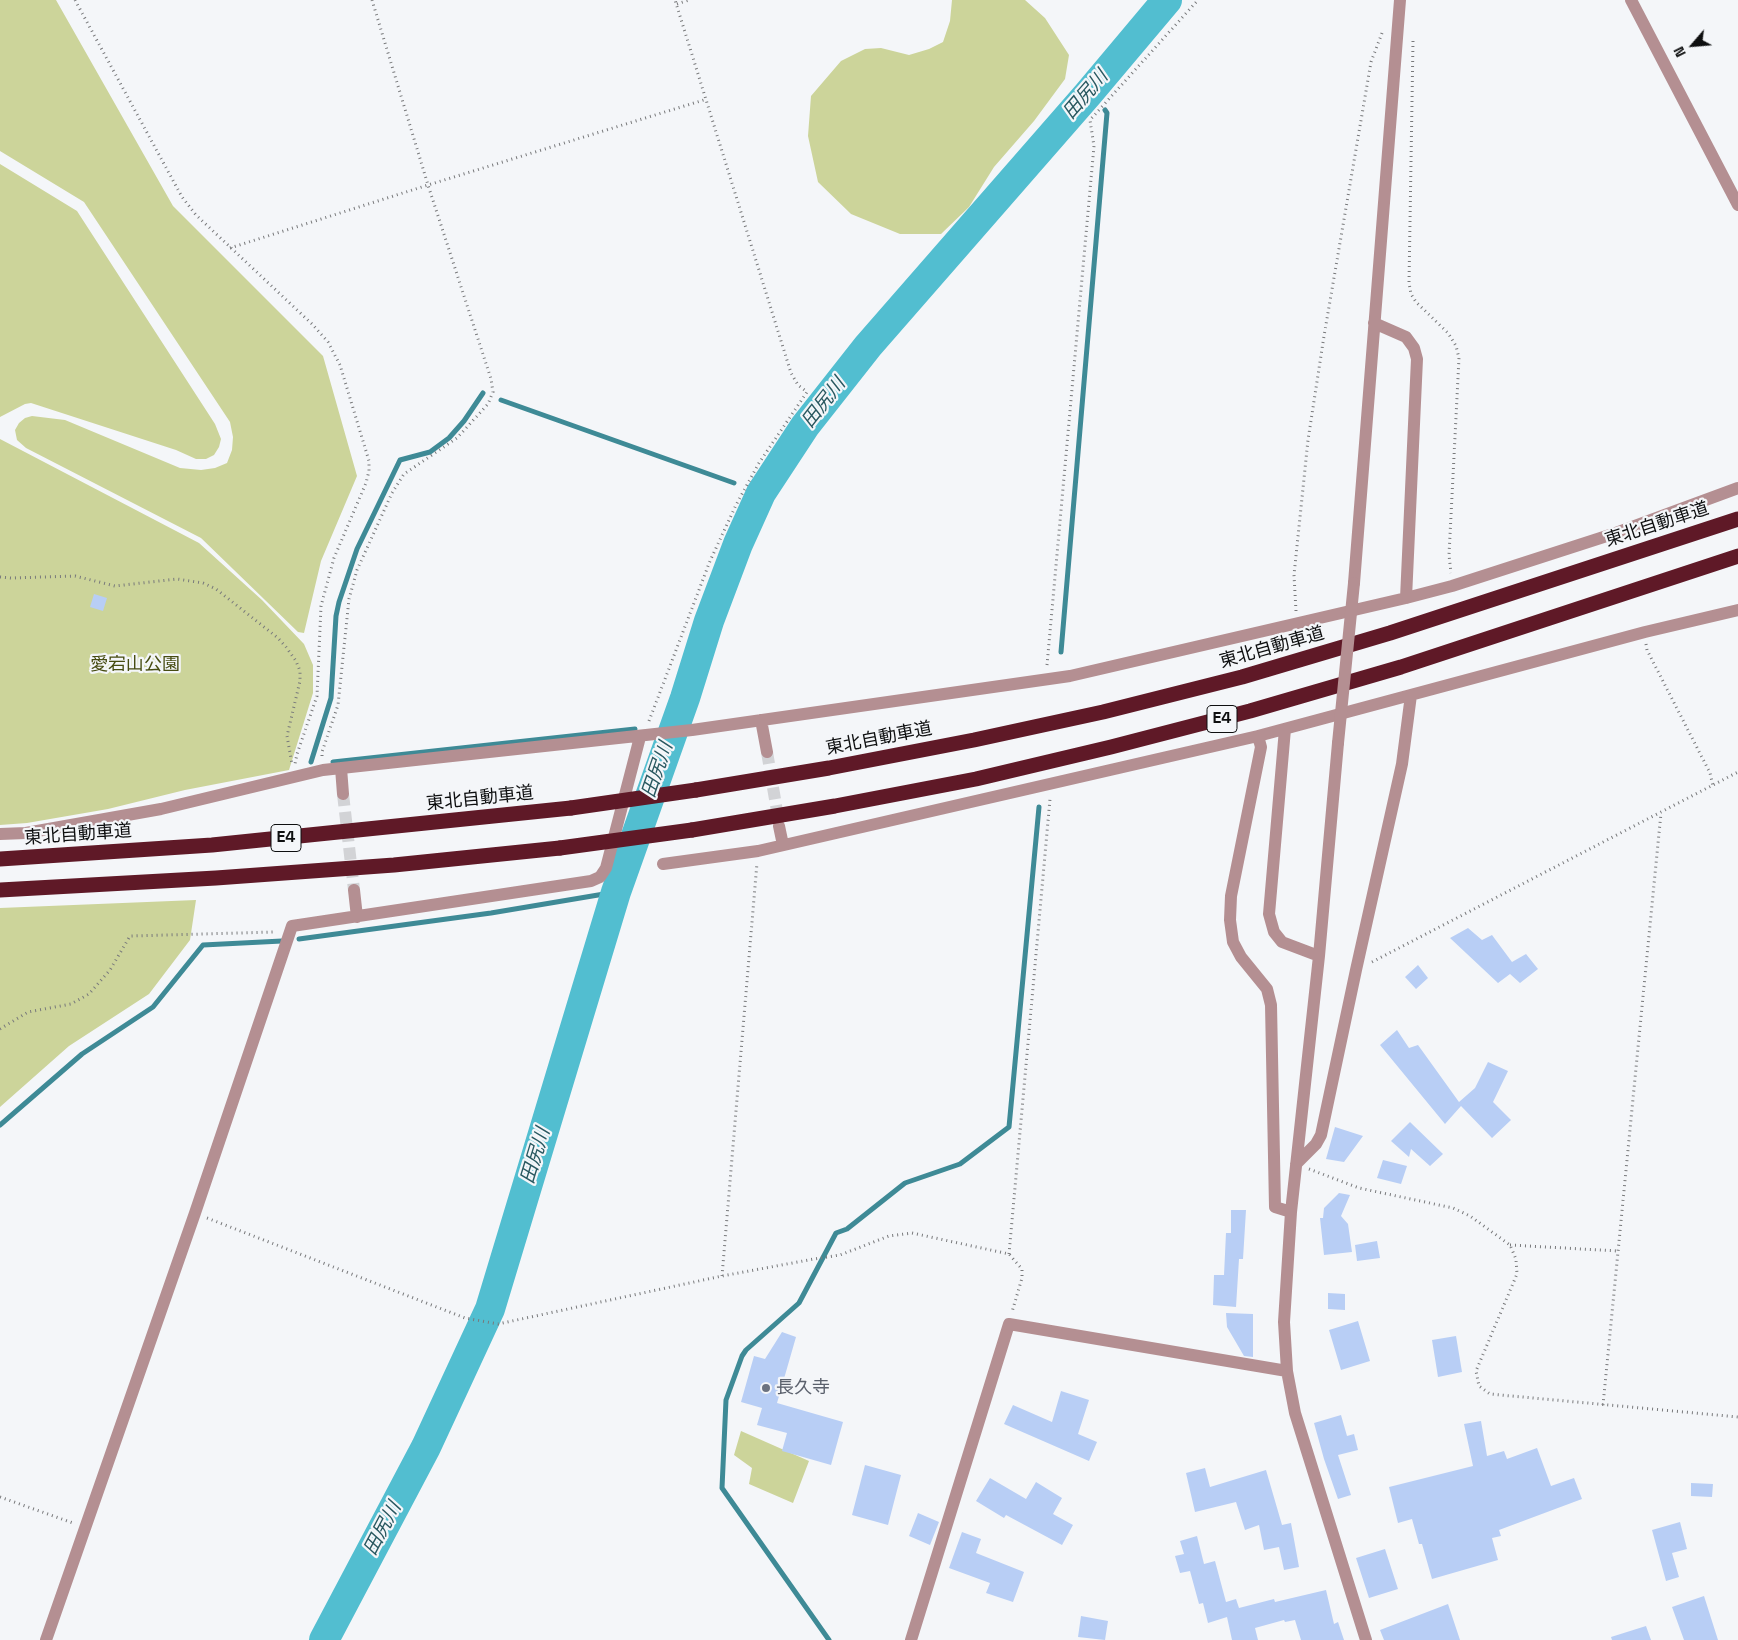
<!DOCTYPE html>
<meta charset="utf-8">
<style>
body{margin:0}
#map{position:relative;width:1738px;height:1640px;overflow:hidden;background:#f4f6f9;font-family:"Space Grotesk",sans-serif}
canvas{display:block}
.north{position:absolute;left:1668px;top:20px;width:50px;height:50px;-webkit-text-stroke:4px #f4f6f9;paint-order:stroke;rotate:243deg;font-size:14px;font-weight:700;line-height:20px;text-align:center;color:#0e0f10}
.north::after{content:'';display:block;margin:auto;width:18px;height:22px;background:#0e0f10;clip-path:polygon(50% 0,100% 100%,50% 72%,0 100%)}
</style>
<div id="map">
<canvas width="1738" height="1640"></canvas>
<div class="north">N</div>
</div>
<script>
const ctx = document.querySelector('canvas').getContext('2d');
ctx.lineJoin = 'round';
function paint(path, color) {
  ctx.fillStyle = color;
  ctx.fill(path, 'evenodd');
}
function shape(rows) {
  const path = new Path2D();
  for (const r of rows) {
    path.moveTo(r[0], r[1]);
    for (let i = 2; i < r.length; i += 2) path.lineTo(r[i], r[i + 1]);
  }
  return path;
}
function stroke(path, color, width, dash) {
  ctx.strokeStyle = color;
  ctx.lineWidth = width;
  ctx.lineCap = dash ? 'butt' : 'round';
  ctx.setLineDash(dash || []);
  ctx.stroke(path);
}
function drawText(font, color, halo, rows, align = 'center') {
  ctx.font = font + ' "Space Grotesk","Noto Sans JP",sans-serif';
  ctx.lineWidth = 4.5;
  ctx.setLineDash([]);
  ctx.textBaseline = 'middle';
  ctx.strokeStyle = halo;
  ctx.fillStyle = color;
  for (const [text, x, y, turn = 0] of rows) {
    ctx.save();
    ctx.translate(x, y);
    ctx.rotate((+turn || 0) * Math.PI / 180);
    ctx.textAlign = isNaN(turn) ? turn : align;
    if (halo) ctx.strokeText(text, 0, 0);
    ctx.fillText(text, 0, 0);
    ctx.restore();
  }
}
paint(shape([
 [0,0,56,0,173,206,323,356,357,476,321,561,304,633,298,632,201,538,26,448,17,440,15,430,19,423,25,418,32,416,65,420,180,468,201,470,215,468,227,463,232,450,233,437,230,422,84,202,0,151],
 [952,0,1025,0,1045,18,1069,55,1065,79,1034,121,994,167,969,207,941,234,900,234,851,214,818,182,808,136,811,96,841,61,865,49,881,48,909,55,929,49,943,42,950,21],
 [0,164,77,211,215,424,221,439,219,447,214,455,206,459,196,459,176,450,31,403,25,404,0,417],
 [0,439,199,543,262,600,304,644,313,665,313,693,289,770,185,790,108,809,27,823,0,825],
 [196,900,190,940,149,994,69,1046,0,1107,0,908],
 [741,1431,809,1461,793,1503,749,1484,752,1468,734,1455]
]), '#ccd49a');
stroke(shape([
 [1088,94,1096,101],
 [501,400,734,483],
 [758,491,761,493],
 [1061,652,1107,113,1105,110],
 [665,727,675,725],
 [311,762,331,698,336,616,339,602,357,549,400,460,430,452,449,438,464,421,483,393],
 [333,762,635,729],
 [299,939,491,913,616,892],
 [0,1125,82,1054,153,1007,203,945,282,941],
 [829,1640,722,1488,726,1400,742,1356,746,1350,799,1303,836,1233,847,1229,905,1183,960,1164,1009,1127,1039,807]
]), '#3e8a96', 5);
stroke(shape([
 [324,1640,426,1447,490,1309,616,892,685,698,709,621,738,544,761,493,805,426,868,346,1088,94,1167,0]
]), '#52bed0', 30);
paint(shape([
 [94,594,107,598,103,611,90,607],
 [1468,928,1482,940,1492,935,1512,962,1526,954,1538,969,1520,983,1510,974,1498,983,1450,938],
 [1418,965,1428,978,1416,989,1405,977],
 [1397,1030,1409,1048,1418,1045,1459,1102,1475,1088,1488,1062,1508,1071,1493,1102,1511,1120,1492,1138,1461,1106,1445,1124,1380,1045],
 [1410,1122,1443,1154,1430,1166,1411,1149,1409,1157,1391,1141],
 [1335,1127,1363,1136,1344,1162,1326,1159],
 [1383,1160,1407,1166,1401,1184,1377,1178],
 [1339,1193,1350,1195,1341,1216,1348,1224,1352,1252,1324,1255,1320,1218,1323,1218,1324,1208],
 [1231,1210,1246,1210,1243,1259,1239,1259,1236,1307,1213,1305,1214,1275,1224,1275,1226,1233,1231,1233],
 [1377,1241,1380,1258,1357,1261,1355,1245],
 [1328,1293,1345,1294,1345,1310,1328,1309],
 [1226,1313,1253,1314,1253,1357,1244,1356,1227,1327],
 [1358,1321,1370,1361,1341,1370,1329,1330],
 [782,1332,796,1337,777,1403,843,1422,831,1465,782,1451,787,1433,757,1425,762,1408,741,1402,754,1356,765,1359],
 [1456,1336,1462,1372,1438,1377,1432,1340],
 [1061,1391,1089,1400,1078,1434,1097,1442,1089,1461,1004,1424,1013,1405,1052,1422],
 [1341,1415,1347,1436,1354,1434,1358,1450,1338,1455,1351,1495,1338,1499,1324,1459,1314,1423],
 [1481,1421,1487,1456,1504,1451,1507,1459,1537,1448,1551,1486,1574,1478,1582,1499,1499,1530,1501,1536,1492,1538,1498,1560,1432,1579,1422,1544,1419,1544,1412,1519,1398,1523,1389,1487,1473,1466,1464,1424],
 [865,1465,901,1475,888,1525,852,1515],
 [1205,1468,1210,1487,1266,1470,1282,1525,1291,1523,1299,1567,1284,1570,1279,1547,1264,1550,1259,1525,1245,1530,1236,1502,1195,1512,1186,1473],
 [990,1478,1026,1499,1036,1482,1062,1498,1053,1514,1073,1525,1062,1545,1006,1515,1004,1518,976,1501],
 [1691,1483,1713,1484,1712,1497,1691,1496],
 [918,1513,939,1522,930,1545,909,1536],
 [1680,1522,1687,1549,1672,1553,1679,1577,1666,1581,1652,1530],
 [962,1532,981,1539,976,1553,1024,1572,1013,1602,986,1593,990,1583,949,1568],
 [1197,1536,1204,1564,1215,1561,1226,1602,1236,1599,1239,1608,1274,1599,1275,1602,1326,1590,1334,1624,1338,1622,1344,1640,1301,1640,1295,1620,1285,1622,1284,1620,1255,1628,1258,1640,1232,1640,1227,1617,1208,1623,1203,1603,1199,1604,1190,1571,1180,1573,1175,1556,1184,1554,1180,1541],
 [1385,1549,1398,1589,1369,1598,1356,1558],
 [1704,1596,1718,1640,1684,1640,1672,1607],
 [1448,1604,1460,1640,1384,1640,1380,1630],
 [1081,1616,1108,1621,1105,1640,1078,1637],
 [1646,1626,1651,1640,1612,1640,1611,1637]
]), '#b8cef5');
stroke(shape([
 [767,752,779,823],
 [343,794,354,890]
]), '#d2d3d6', 12, [12, 6]);
stroke(shape([
 [75,0,182,197,196,215,312,324,328,342,340,365,369,461,369,471,366,483,334,558,321,606,317,696,297,754,295,764],
 [677,4,689,0],
 [1413,41,1409,283,1411,294,1416,302,1448,333,1456,346,1459,358,1449,555,1451,573],
 [230,248,428,185,707,99],
 [0,577,11,578,75,576,115,586,177,579,203,583,216,589,278,638,286,647,296,661,300,671,300,681,287,736,292,764],
 [1296,611,1294,575,1308,440,1324,336,1371,62,1382,33],
 [1646,644,1647,650,1710,773,1713,786],
 [1047,665,1094,146,1090,120,1198,0],
 [649,721,710,561,736,505,759,463,807,392,798,385,791,373,675,0],
 [322,756,322,752,338,705,349,599,357,570,392,493,404,474,457,438,488,404,493,392,491,379,428,185,372,0],
 [1372,962,1738,772],
 [0,1029,28,1012,71,1004,89,994,110,970,130,936,275,932],
 [1309,1169,1359,1188,1453,1208,1470,1216,1510,1245,1516,1259,1517,1274,1476,1371,1479,1386,1490,1394,1738,1417],
 [207,1218,465,1318,498,1324,722,1276,814,1259,840,1255,889,1236,912,1233,1009,1254,1022,1269,1022,1278,1012,1312],
 [1510,1245,1618,1251],
 [1009,1254,1050,799],
 [722,1276,757,863],
 [1603,1405,1661,813],
 [0,1497,73,1523]
]), '#78797b', 3, [1, 4]);
stroke(shape([
 [1631,0,1738,205],
 [1374,323,1406,337,1414,348,1417,359,1406,598],
 [1354,583,1400,0],
 [761,720,767,752],
 [1285,729,1269,914,1274,932,1282,942,1319,956],
 [1258,736,1261,747,1231,896,1230,920,1233,942,1241,957,1267,989,1271,1005,1275,1207,1291,1212],
 [1338,743,1319,956,1291,1212,1284,1322,1287,1371,1295,1413,1366,1640],
 [341,768,343,794],
 [779,826,783,845],
 [0,834,26,833,161,809,323,770,692,730,1070,676,1406,598,1452,586,1616,533,1738,488],
 [663,864,758,851,1258,736,1645,632,1738,610],
 [354,890,357,917],
 [1296,1164,1316,1144,1321,1135,1356,970,1402,764,1411,695],
 [46,1640,195,1213,292,926,591,881,600,877,606,868,640,737],
 [911,1640,1009,1324,1287,1371]
]), '#b48f92', 12);
stroke(shape([
 [696,790,829,768,974,740,1103,712,1242,677,1390,633,1738,519],
 [692,830,835,806,976,779,1111,747,1250,711,1401,667,1738,556],
 [0,859,212,845,571,808],
 [0,890,216,878,394,865,560,848]
]), '#5f1927', 15);
stroke(shape([
 [1338,743,1354,583]
]), '#b48f92', 12);
stroke(shape([
 [571,808,696,790],
 [560,848,692,830]
]), '#5f1927', 15);
for (const [x, y, r, color] of [
 [766,1388,5,"#6b7280"]
]) {
  const dot = new Path2D();
  dot.arc(x, y, r, 0, 2 * Math.PI);
  ctx.fillStyle = color;
  ctx.fill(dot);
  stroke(dot, '#f4f6f9', 2);
}
for (const [x, y, w] of [
 [1222,719,30],
 [286,838,30]
]) {
  const box = new Path2D();
  box.roundRect(x - w / 2, y - 13.5, w, 27, 4);
  ctx.fillStyle = '#f4f6f9';
  ctx.fill(box);
  stroke(box, '#0e0f10', 1);
}
drawText('bold 16px', '#0e0f10', null, [
 ["E4",1222,719],
 ["E4",286,838]
]);
drawText('18px', '#0e0f10', '#f4f6f9', [
 ["東北自動車道",1657,525,-18],
 ["東北自動車道",1272,648,-16],
 ["東北自動車道",879,739,-11],
 ["東北自動車道",480,799,-6],
 ["東北自動車道",78,835,-4]
]);
drawText('18px', '#464c12', '#f4f6f9', [
 ["愛宕山公園",135,665]
]);
drawText('18px', '#5b616d', '#f4f6f9', [
 ["長久寺",776,1388]
], 'left');
drawText('italic 19px', '#295860', '#f4f6f9', [
 ["田尻川",1086,95,-49],
 ["田尻川",824,403,-52],
 ["田尻川",658,770,-71],
 ["田尻川",536,1156,-73],
 ["田尻川",383,1529,-62]
]);
</script>
